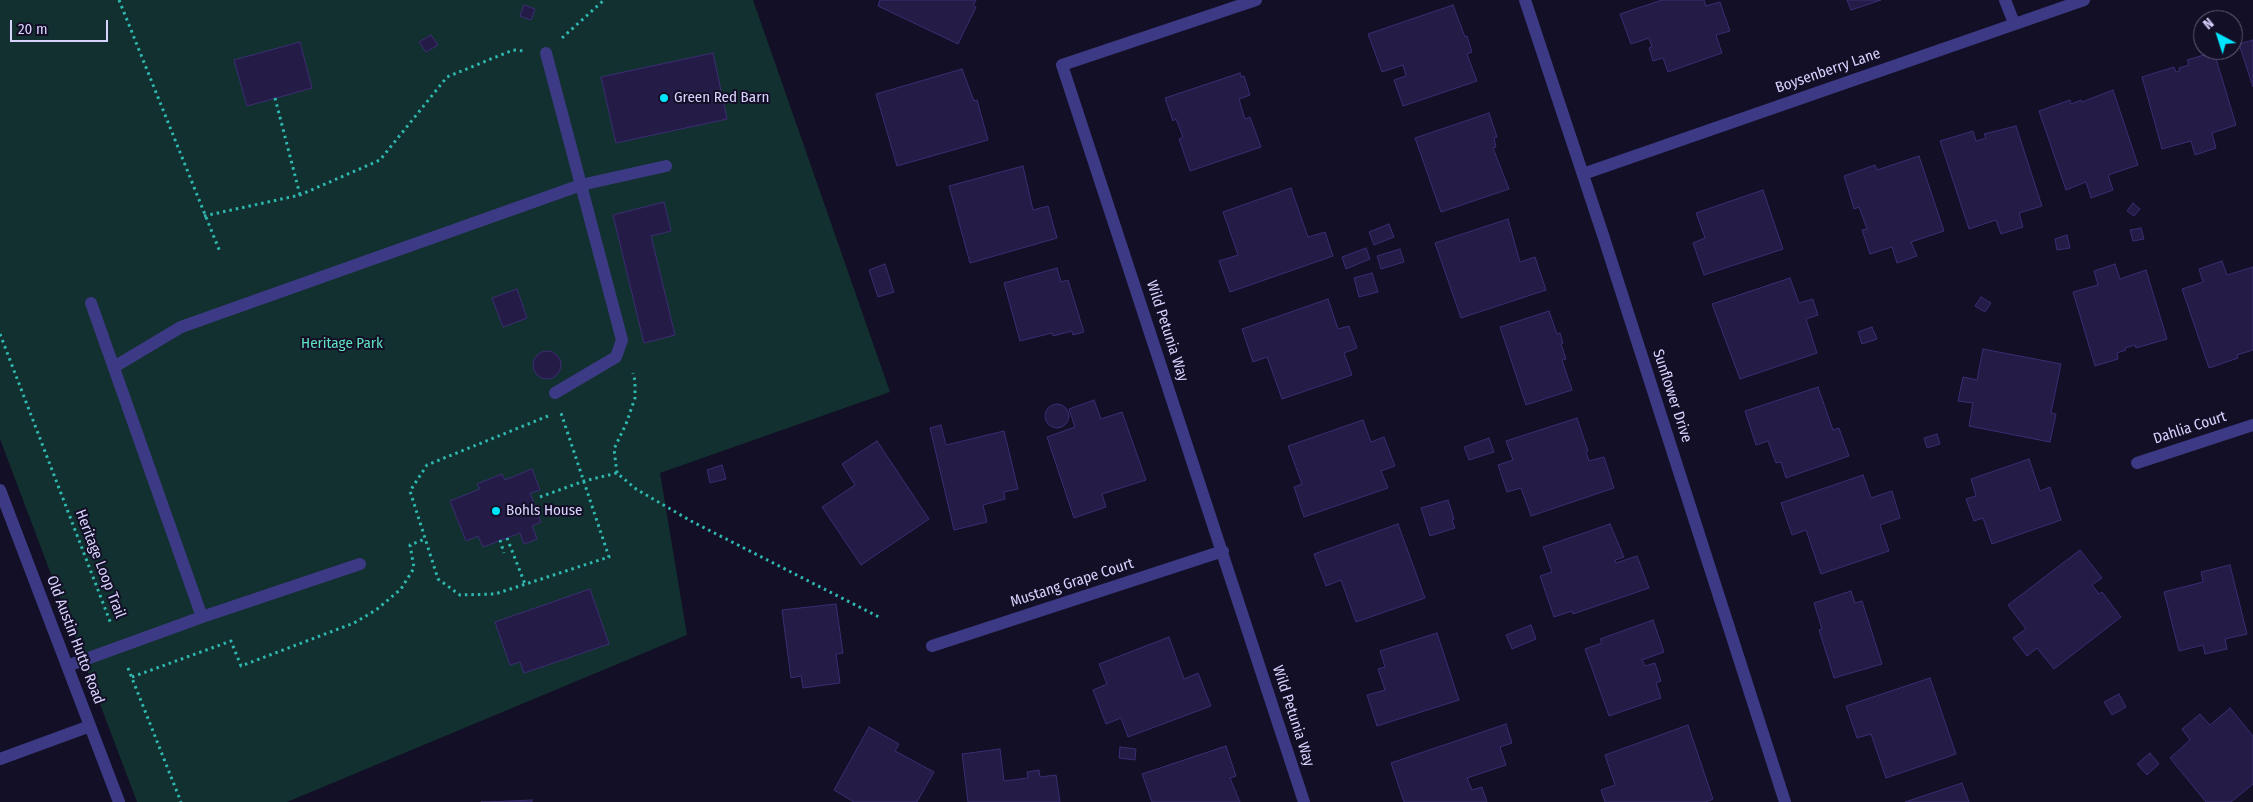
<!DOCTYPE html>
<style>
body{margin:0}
#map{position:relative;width:2253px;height:802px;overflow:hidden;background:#130f26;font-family:"Fira Sans Condensed",sans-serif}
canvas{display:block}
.north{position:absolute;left:2193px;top:10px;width:50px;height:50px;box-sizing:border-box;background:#130f26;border:1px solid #625e7d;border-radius:50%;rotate:320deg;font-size:14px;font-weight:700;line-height:20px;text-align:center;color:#d9d4ff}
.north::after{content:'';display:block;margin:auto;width:18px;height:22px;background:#00e5ff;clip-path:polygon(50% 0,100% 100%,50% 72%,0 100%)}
.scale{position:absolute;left:10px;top:20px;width:98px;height:22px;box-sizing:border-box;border:2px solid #d9d4ff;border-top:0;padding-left:6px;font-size:15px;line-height:18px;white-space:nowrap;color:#d9d4ff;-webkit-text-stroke:4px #130f26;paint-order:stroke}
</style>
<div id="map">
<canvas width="2253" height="802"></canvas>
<div class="north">N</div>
<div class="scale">20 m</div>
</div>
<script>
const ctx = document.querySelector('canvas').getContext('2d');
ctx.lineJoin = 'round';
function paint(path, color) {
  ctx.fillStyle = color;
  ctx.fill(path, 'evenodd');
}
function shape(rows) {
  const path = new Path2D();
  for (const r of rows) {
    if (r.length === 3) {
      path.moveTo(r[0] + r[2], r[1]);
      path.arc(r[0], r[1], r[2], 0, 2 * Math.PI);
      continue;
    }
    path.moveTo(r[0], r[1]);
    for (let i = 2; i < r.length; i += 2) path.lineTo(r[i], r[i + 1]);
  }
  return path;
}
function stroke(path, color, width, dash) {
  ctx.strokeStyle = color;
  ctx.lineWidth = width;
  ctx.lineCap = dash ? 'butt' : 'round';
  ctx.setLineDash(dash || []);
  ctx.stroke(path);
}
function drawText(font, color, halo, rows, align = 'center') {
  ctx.font = font + ' "Fira Sans Condensed",sans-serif';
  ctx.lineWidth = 4;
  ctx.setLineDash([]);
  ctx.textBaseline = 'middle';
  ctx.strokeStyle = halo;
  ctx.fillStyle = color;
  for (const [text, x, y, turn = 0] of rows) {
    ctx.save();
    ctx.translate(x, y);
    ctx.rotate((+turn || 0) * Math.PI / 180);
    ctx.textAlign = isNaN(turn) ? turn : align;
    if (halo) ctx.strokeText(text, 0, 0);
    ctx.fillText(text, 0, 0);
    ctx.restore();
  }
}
paint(shape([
 [0,0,753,0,890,392,660,473,687,635,287,802,137,802,0,439]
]), '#12302f');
const building = shape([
 [880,0,976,0,973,6,976,7,958,44,878,6,880,0],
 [1662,0,1704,0,1706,6,1720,2,1730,31,1716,35,1722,53,1668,72,1663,58,1653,61,1649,48,1652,47,1649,38,1631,44,1620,14,1662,0],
 [1847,0,1881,0,1851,10,1847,0],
 [524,5,535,9,531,20,520,16,524,5],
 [1453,5,1465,37,1467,36,1472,52,1467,54,1477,81,1403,106,1394,80,1406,76,1403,65,1382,72,1368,34,1453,5],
 [431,35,438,45,426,52,419,42,431,35],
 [2253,40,2253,87,2239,44,2253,40],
 [300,42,312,88,247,106,234,60,300,42],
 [2214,52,2236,125,2212,133,2216,148,2195,155,2191,141,2162,149,2142,77,2174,67,2176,72,2180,71,2179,68,2189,65,2187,60,2214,52],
 [713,53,727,119,616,143,601,77,713,53],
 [962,69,974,101,977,100,988,140,897,166,876,94,962,69],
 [1240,73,1241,77,1244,76,1250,95,1239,99,1245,119,1250,117,1261,147,1190,171,1179,139,1183,137,1176,119,1173,121,1165,98,1240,73],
 [2113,90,2138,165,2108,175,2113,190,2091,198,2086,182,2066,190,2039,111,2070,100,2071,104,2081,100,2082,102,2113,90],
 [1489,113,1497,137,1494,138,1496,147,1493,148,1509,189,1441,212,1415,138,1489,113],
 [2016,126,2042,206,2019,213,2023,227,2001,234,1996,220,1969,229,1940,141,1973,131,1976,141,1986,138,1984,134,2016,126],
 [1919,156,1944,231,1911,242,1917,256,1897,263,1892,247,1870,254,1862,230,1867,229,1859,207,1854,209,1844,176,1875,165,1877,170,1919,156],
 [1023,166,1033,210,1048,206,1057,238,970,263,949,186,1023,166],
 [1291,188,1308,237,1325,232,1333,256,1230,292,1219,261,1238,255,1223,212,1291,188],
 [1763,190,1783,249,1704,275,1693,243,1705,238,1696,213,1763,190],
 [664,202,671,231,651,236,675,335,644,343,613,215,664,202],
 [2133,203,2140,209,2134,216,2127,211,2133,203],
 [1508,219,1520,262,1535,257,1546,290,1461,318,1435,243,1508,219],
 [1389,224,1394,237,1374,245,1369,232,1389,224],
 [2141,228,2144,239,2133,241,2130,230,2141,228],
 [2067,235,2070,248,2057,250,2055,239,2067,235],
 [1366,248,1370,259,1346,269,1342,257,1366,248],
 [1400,249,1404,262,1381,269,1377,256,1400,249],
 [2222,261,2227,275,2253,267,2253,350,2237,355,2238,358,2209,368,2182,289,2203,282,2199,269,2222,261],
 [885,264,894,292,878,297,869,270,885,264],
 [2115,264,2120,279,2146,270,2167,339,2136,348,2135,345,2125,348,2126,350,2117,353,2118,359,2095,366,2073,292,2098,285,2094,271,2115,264],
 [1057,268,1061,282,1068,280,1084,332,1073,335,1072,331,1053,336,1052,333,1020,341,1004,283,1057,268],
 [1372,273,1378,292,1359,297,1354,278,1372,273],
 [1790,278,1799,303,1813,299,1813,300,1818,315,1806,319,1817,353,1740,379,1712,304,1790,278],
 [517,289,527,318,503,327,492,298,517,289],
 [1981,297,1991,303,1985,312,1975,306,1981,297],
 [1328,299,1338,329,1349,326,1357,348,1344,353,1352,375,1282,399,1267,357,1253,362,1242,329,1328,299],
 [1549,311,1557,334,1560,333,1563,343,1561,344,1566,359,1562,360,1572,390,1526,405,1500,327,1549,311],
 [1872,327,1877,339,1862,344,1858,332,1872,327],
 [1983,349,2061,364,2051,413,2056,414,2050,442,1969,426,1973,403,1958,401,1963,377,1977,380,1983,349],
 [547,365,14],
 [1818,387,1833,430,1839,428,1849,456,1786,478,1781,462,1776,463,1768,441,1756,445,1745,411,1818,387],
 [1094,400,1101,419,1122,412,1146,480,1102,494,1106,507,1074,518,1047,437,1075,427,1069,409,1094,400],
 [1057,416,12],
 [1577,418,1588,451,1586,452,1589,461,1604,457,1614,488,1531,516,1521,488,1507,492,1498,465,1513,460,1506,441,1577,418],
 [1363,420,1371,442,1384,437,1395,466,1381,471,1388,488,1304,517,1294,487,1302,484,1288,446,1363,420],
 [941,425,946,445,1004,431,1018,489,1004,492,1005,499,983,505,987,522,954,530,930,428,941,425],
 [1937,434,1940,444,1927,448,1924,438,1937,434],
 [1489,438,1494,452,1469,460,1464,447,1489,438],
 [877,441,929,519,861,565,822,507,855,485,842,464,877,441],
 [2029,459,2040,491,2050,487,2061,520,1992,544,1983,518,1974,521,1966,499,1976,496,1971,479,2029,459],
 [722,465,726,479,710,483,707,470,722,465],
 [532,469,540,490,530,493,541,522,532,526,537,539,524,544,520,533,483,547,478,536,466,541,450,501,480,489,477,484,502,474,505,480,532,469],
 [1863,475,1871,498,1892,491,1900,518,1880,525,1889,551,1821,574,1806,530,1792,535,1781,503,1863,475],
 [1448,500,1454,519,1452,520,1455,528,1430,536,1421,508,1448,500],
 [1398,524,1425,598,1356,622,1341,580,1326,586,1314,554,1398,524],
 [1610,524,1624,557,1615,560,1616,563,1637,556,1649,588,1573,614,1572,611,1554,617,1540,576,1552,572,1543,547,1610,524],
 [2080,550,2102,578,2092,585,2099,594,2102,592,2121,617,2054,669,2037,648,2027,656,2013,638,2026,629,2008,605,2080,550],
 [2230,565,2247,634,2225,639,2227,649,2205,654,2203,645,2179,651,2164,592,2203,582,2201,572,2230,565],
 [590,589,609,644,524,673,520,662,510,665,495,622,590,589],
 [1851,591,1855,603,1862,601,1882,664,1834,678,1819,630,1822,629,1814,603,1851,591],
 [836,604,843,653,836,654,840,683,803,688,801,676,791,678,782,610,836,604],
 [1653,620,1664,652,1642,660,1645,666,1655,663,1661,681,1656,683,1661,698,1609,716,1585,649,1602,643,1600,639,1653,620],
 [1531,625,1536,639,1512,649,1506,635,1531,625],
 [1437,633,1459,700,1377,726,1367,695,1385,690,1378,669,1385,667,1380,651,1437,633],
 [1169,637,1184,679,1198,673,1211,706,1128,737,1121,718,1106,724,1093,690,1107,684,1099,664,1169,637],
 [1930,678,1956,754,1886,778,1871,734,1857,738,1846,706,1930,678],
 [2119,694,2126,707,2112,715,2104,702,2119,694],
 [2230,708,2253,736,2253,784,2231,802,2206,802,2170,758,2190,740,2182,729,2200,714,2210,725,2230,708],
 [1506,724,1512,743,1500,747,1506,765,1467,778,1472,790,1482,787,1487,802,1404,802,1391,763,1506,724],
 [1688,725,1713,799,1706,802,1605,802,1601,790,1615,785,1605,755,1688,725],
 [869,727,899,744,895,751,934,772,917,802,854,802,834,790,869,727],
 [1226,746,1236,776,1230,778,1240,802,1152,802,1142,774,1226,746],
 [1120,747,1136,749,1135,760,1119,758,1120,747],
 [1000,749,1004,781,1028,778,1027,772,1039,770,1040,777,1056,775,1060,802,968,802,962,754,1000,749],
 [2150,753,2159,764,2147,775,2137,764,2150,753],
 [1962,783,1969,802,1905,802,1962,783],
 [532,800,532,802,481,802,487,802,532,800]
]);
paint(building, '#241b47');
stroke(building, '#3b2d73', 1);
stroke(shape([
 [119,0,220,252],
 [562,38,604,0],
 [275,98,300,195],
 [204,216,300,195,380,160,447,77,513,50,524,51],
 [0,334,111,624],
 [548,416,427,465,410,491,438,579,460,595,495,594,609,557,561,413],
 [617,473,614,449,626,424,635,398,635,381,633,373],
 [540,497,584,481,617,473,636,489,691,521,879,617],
 [507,538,525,584],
 [500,540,504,553],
 [128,668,181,802],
 [132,677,231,641,241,666,354,623,376,610,401,589,414,568,410,545,425,539]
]), '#2fb8b0', 3, [2.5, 4]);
stroke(shape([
 [1256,0,1062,65,1304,802],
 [1525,0,1603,235,1785,802],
 [2005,0,2014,23],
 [546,53,581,185,666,166],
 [1583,174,2084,0],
 [91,303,202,617],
 [114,367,181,327,581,185,622,340,616,357,555,393],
 [2137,463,2253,425],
 [0,490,119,802],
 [932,646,1223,551],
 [67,666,202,617,360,564],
 [0,759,90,726]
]), '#3d3a85', 12);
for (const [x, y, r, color] of [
 [664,98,5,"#00e5ff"],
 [496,511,5,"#00e5ff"]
]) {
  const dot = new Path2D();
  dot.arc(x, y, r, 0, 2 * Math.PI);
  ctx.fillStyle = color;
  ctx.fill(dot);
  stroke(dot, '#130f26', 2);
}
drawText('15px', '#d9d4ff', '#130f26', [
 ["Boysenberry Lane",1828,71,-19],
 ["Wild Petunia Way",1167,331,72],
 ["Sunflower Drive",1672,396,72],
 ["Dahlia Court",2190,428,-18],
 ["Heritage Loop Trail",100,564,69],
 ["Mustang Grape Court",1072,583,-18],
 ["Old Austin Hutto Road",75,640,69],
 ["Wild Petunia Way",1293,716,72]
]);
drawText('15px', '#d9d4ff', '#130f26', [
 ["Green Red Barn",674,98],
 ["Bohls House",506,511]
], 'left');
drawText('15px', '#5fe0c0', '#130f26', [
 ["Heritage Park",342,344]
]);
</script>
